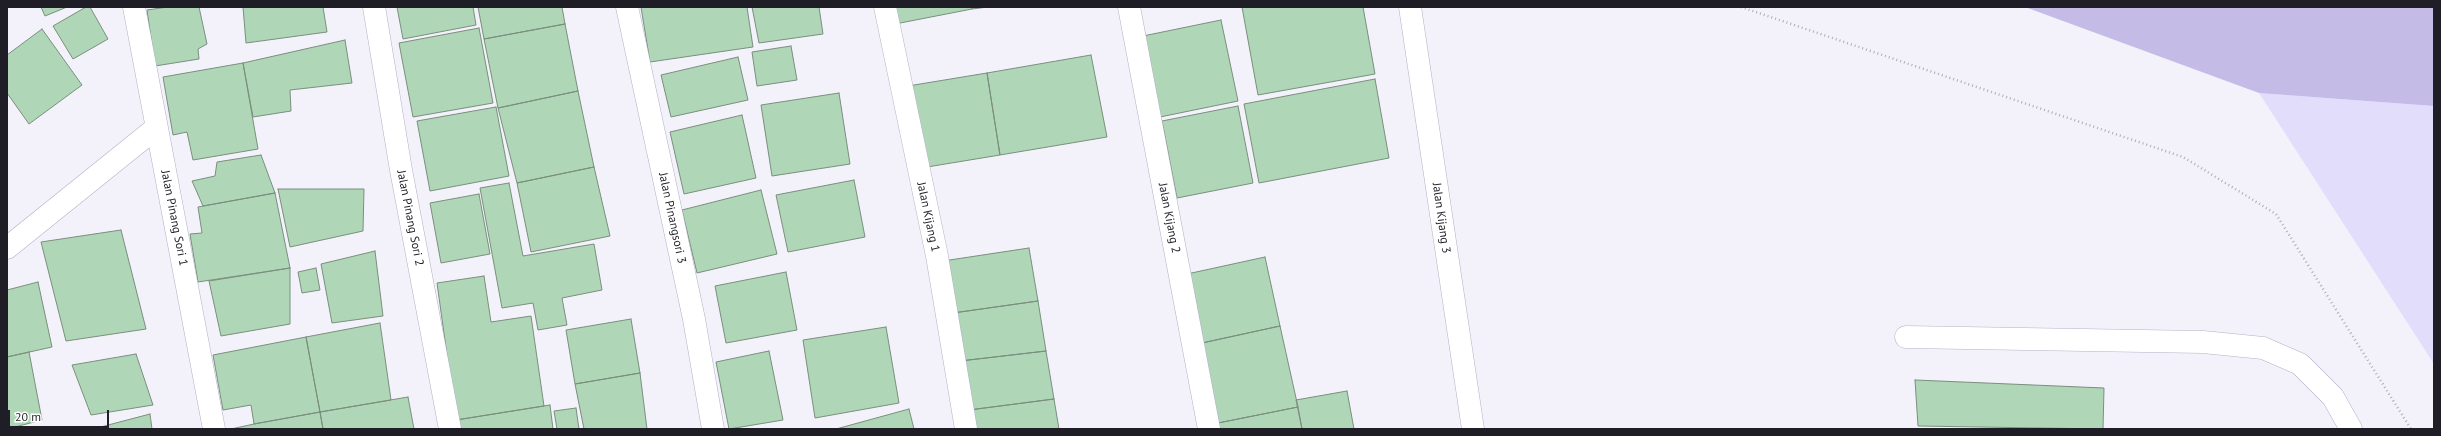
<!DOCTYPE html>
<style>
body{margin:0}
#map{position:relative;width:2441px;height:436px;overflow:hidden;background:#f3f2fb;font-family:"PT Sans",sans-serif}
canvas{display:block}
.frame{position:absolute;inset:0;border:8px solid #1f1e26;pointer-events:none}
.scale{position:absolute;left:8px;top:410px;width:101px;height:18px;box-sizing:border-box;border:2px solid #1f1e26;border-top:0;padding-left:5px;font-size:12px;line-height:14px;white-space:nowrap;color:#1f1e26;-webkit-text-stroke:3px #fff;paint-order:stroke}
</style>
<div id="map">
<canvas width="2441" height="436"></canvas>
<div class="frame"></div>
<div class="scale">20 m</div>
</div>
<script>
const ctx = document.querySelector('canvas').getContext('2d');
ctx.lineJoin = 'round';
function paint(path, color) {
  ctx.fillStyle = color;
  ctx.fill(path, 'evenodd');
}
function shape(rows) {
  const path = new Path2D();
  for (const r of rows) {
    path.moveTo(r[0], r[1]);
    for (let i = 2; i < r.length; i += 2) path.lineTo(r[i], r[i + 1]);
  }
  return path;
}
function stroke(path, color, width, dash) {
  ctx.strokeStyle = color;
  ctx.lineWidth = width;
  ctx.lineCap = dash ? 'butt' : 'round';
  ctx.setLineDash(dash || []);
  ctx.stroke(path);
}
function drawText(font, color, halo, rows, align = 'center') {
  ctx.font = font + ' "PT Sans",sans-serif';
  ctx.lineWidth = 3;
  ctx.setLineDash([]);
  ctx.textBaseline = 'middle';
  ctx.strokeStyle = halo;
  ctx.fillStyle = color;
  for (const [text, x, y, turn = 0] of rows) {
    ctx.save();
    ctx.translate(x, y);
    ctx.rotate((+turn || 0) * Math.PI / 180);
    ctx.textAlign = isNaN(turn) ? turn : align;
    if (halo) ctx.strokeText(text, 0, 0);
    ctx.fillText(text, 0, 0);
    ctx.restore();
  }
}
paint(shape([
 [2259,93,2434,106,2434,364]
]), '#e3ddfc');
paint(shape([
 [2025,7,2434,7,2434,106,2259,93]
]), '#c4bbe6');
const building = shape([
 [41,7,67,7,45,16,41,7],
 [86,7,90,7,108,39,73,59,53,26,86,7],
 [168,7,199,7,207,44,198,49,199,59,155,66,147,10,168,7],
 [243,7,323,7,327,32,246,43,243,7],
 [397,7,473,7,476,25,403,39,397,7],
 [478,7,562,7,565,24,484,39,478,7],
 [641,7,747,7,753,47,650,62,641,7],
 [752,7,819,7,823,34,759,43,752,7],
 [891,7,972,7,972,9,895,24,891,7],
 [972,7,988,7,972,9,972,7],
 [1242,7,1363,7,1375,74,1258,95,1242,7],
 [1221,20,1238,101,1160,117,1143,36,1221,20],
 [565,24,578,91,498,108,484,39,565,24],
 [479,28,493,103,413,117,399,43,479,28],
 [42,29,82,85,29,124,7,93,7,55,42,29],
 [345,40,352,83,290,90,291,111,253,117,243,63,345,40],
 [791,46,797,80,757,86,752,52,791,46],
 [1091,55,1107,137,1000,155,987,73,1091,55],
 [738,57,748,100,671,117,661,75,738,57],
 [243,63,258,149,193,160,187,132,173,135,163,77,243,63],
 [987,73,1000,155,921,168,908,86,987,73],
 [1375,79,1389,158,1259,183,1244,104,1375,79],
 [578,91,594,167,517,183,498,108,578,91],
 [839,93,850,164,772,176,761,105,839,93],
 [1238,106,1253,183,1177,198,1162,121,1238,106],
 [496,107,509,176,430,191,417,121,496,107],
 [742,115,756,178,684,194,670,132,742,115],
 [261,155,275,193,203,206,192,181,215,176,217,162,261,155],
 [594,167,610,236,531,252,517,183,594,167],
 [854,180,865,237,788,252,776,195,854,180],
 [509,183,523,256,594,244,602,290,562,298,567,325,538,330,533,303,502,308,480,188,509,183],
 [278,189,364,189,363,231,290,247,278,189],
 [761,190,777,254,697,273,682,210,761,190],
 [275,193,290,268,198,282,190,234,202,233,198,207,275,193],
 [479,194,490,254,441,263,430,203,479,194],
 [121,230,146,329,66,341,41,242,121,230],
 [1029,248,1038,301,953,313,943,261,1029,248],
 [375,251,383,316,332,323,321,264,375,251],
 [1265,257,1280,326,1202,343,1187,274,1265,257],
 [290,268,290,324,221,336,209,281,290,268],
 [316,268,320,290,302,293,298,272,316,268],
 [786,272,797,330,726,343,715,286,786,272],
 [484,276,491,322,531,316,544,406,456,420,437,283,484,276],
 [38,282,52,347,7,357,7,290,38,282],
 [1038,301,1046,351,960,361,953,313,1038,301],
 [631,319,640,373,575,384,566,330,631,319],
 [380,323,391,400,320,412,306,337,380,323],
 [1280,326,1298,407,1218,423,1202,343,1280,326],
 [886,327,899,403,815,418,803,340,886,327],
 [306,337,320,412,254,424,251,405,223,410,213,355,306,337],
 [769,351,783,420,729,429,716,362,769,351],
 [1046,351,1054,399,969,410,960,361,1046,351],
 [29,352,42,420,7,429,7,357,29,352],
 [136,354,153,405,91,415,72,365,136,354],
 [640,373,647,429,584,429,575,384,640,373],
 [1915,380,2104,388,2103,429,1918,426,1915,380],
 [1347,391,1354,429,1302,429,1296,400,1347,391],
 [408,397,414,429,323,429,320,412,408,397],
 [1054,399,1059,429,973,429,969,410,1054,399],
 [550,405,553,429,457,429,456,420,550,405],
 [1298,407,1302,429,1219,429,1218,423,1298,407],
 [576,408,579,429,557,429,554,411,576,408],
 [909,409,914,429,836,429,909,409],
 [320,412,323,429,231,429,254,424,320,412],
 [150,414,152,429,93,429,150,414]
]);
paint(building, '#afd6b6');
stroke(building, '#7a8e7e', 1);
const minor = shape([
 [134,7,214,429],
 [374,7,401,170,450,429],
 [627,7,694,319,713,429],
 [885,7,937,256,966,429],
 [1129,7,1209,429],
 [1410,7,1473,429],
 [7,248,156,128],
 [1906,337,2203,342,2263,348,2300,364,2333,397,2351,429]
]);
stroke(minor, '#b5b1c7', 23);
stroke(shape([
 [1741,7,2183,157,2276,214,2411,429]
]), '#aeadb5', 2.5, [1, 3]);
stroke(minor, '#fff', 22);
drawText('12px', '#1f1e26', '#fff', [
 ["Jalan Kijang 1",928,217,78],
 ["Jalan Pinang Sori 1",174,218,79],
 ["Jalan Pinang Sori 2",410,218,79],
 ["Jalan Pinangsori 3",672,218,78],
 ["Jalan Kijang 2",1169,218,79],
 ["Jalan Kijang 3",1441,218,82]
]);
</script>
